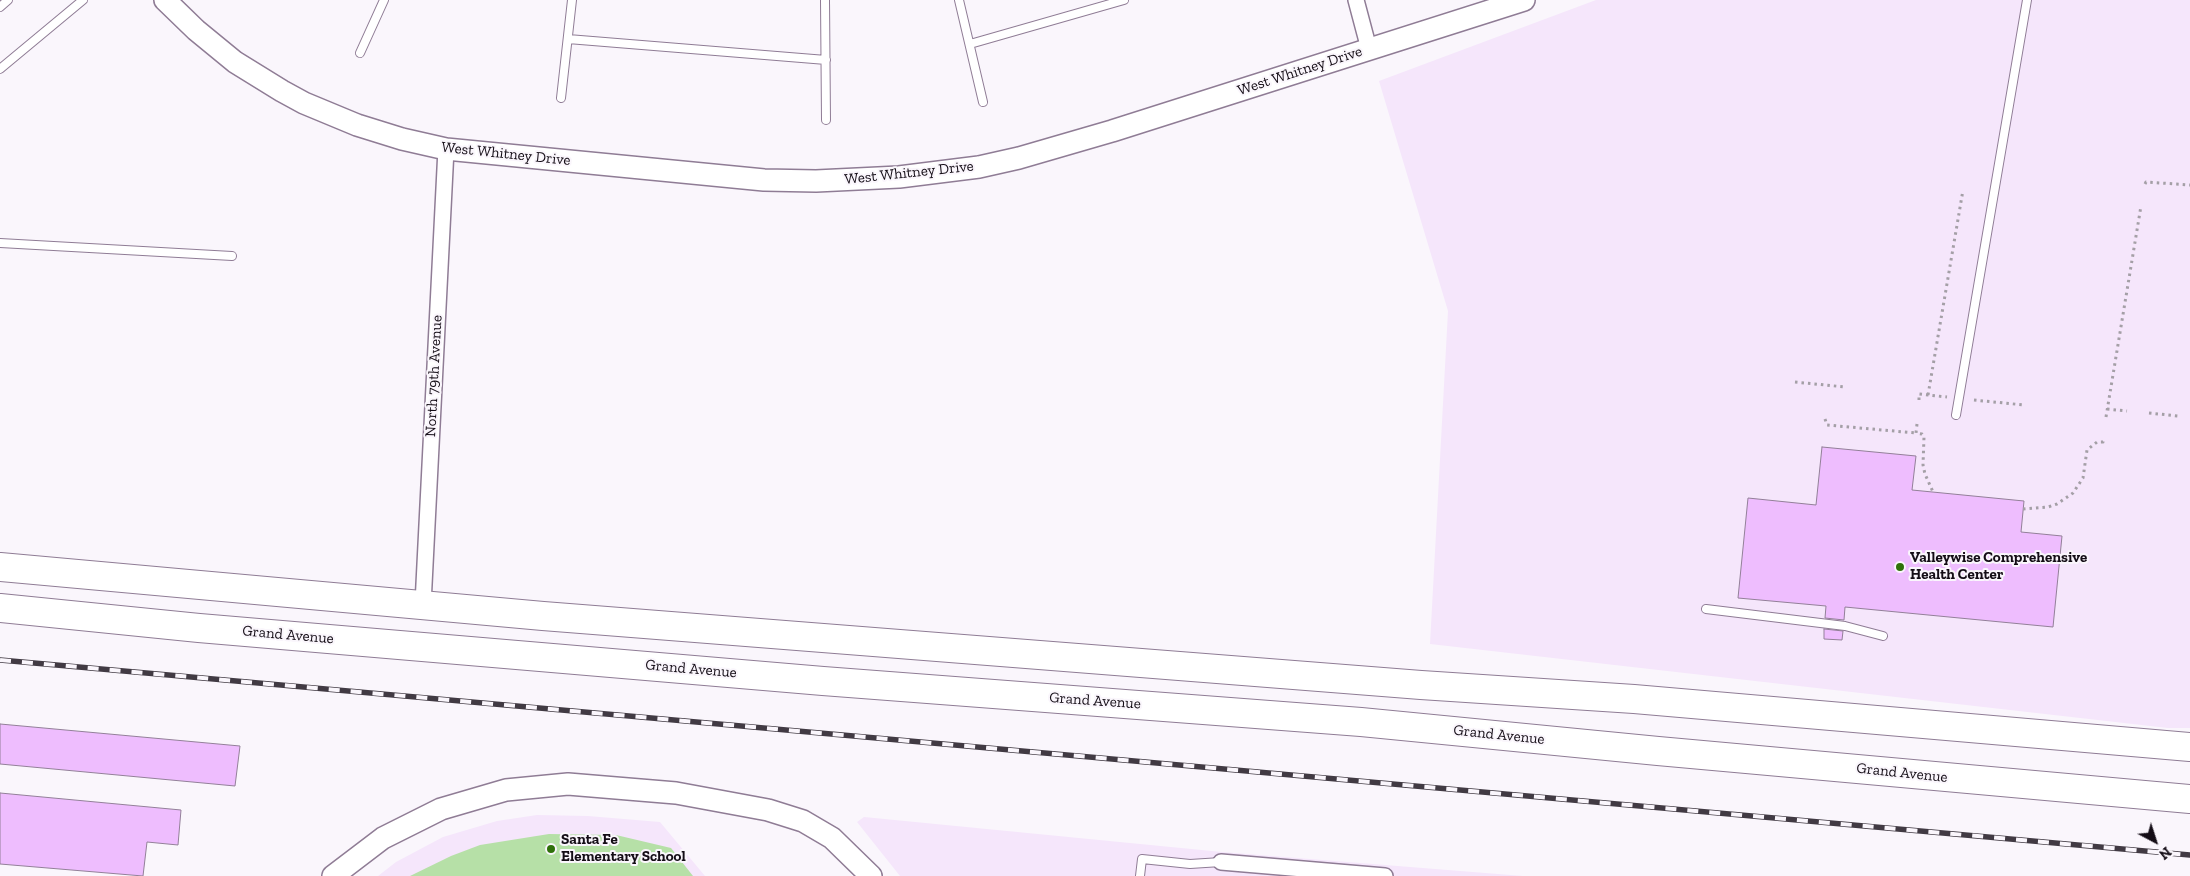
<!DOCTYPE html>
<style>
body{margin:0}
#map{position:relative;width:2190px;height:876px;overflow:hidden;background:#faf6fc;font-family:"Zilla Slab",serif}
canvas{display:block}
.north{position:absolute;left:2130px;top:816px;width:50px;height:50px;-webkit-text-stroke:4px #faf6fc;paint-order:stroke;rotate:140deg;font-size:14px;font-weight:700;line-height:20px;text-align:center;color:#140d16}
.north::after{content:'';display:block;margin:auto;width:18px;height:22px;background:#140d16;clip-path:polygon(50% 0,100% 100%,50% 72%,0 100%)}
</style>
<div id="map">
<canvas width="2190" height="876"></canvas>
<div class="north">N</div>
</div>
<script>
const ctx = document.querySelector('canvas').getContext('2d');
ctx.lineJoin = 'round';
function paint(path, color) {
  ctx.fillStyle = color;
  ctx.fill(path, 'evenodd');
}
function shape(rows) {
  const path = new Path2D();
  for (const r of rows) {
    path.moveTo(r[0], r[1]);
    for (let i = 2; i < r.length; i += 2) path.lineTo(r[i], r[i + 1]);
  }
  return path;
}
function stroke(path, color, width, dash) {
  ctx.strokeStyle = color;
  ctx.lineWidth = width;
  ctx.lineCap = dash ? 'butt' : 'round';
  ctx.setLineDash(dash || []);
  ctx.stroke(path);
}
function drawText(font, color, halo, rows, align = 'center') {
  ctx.font = font + ' "Zilla Slab",serif';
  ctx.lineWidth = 4;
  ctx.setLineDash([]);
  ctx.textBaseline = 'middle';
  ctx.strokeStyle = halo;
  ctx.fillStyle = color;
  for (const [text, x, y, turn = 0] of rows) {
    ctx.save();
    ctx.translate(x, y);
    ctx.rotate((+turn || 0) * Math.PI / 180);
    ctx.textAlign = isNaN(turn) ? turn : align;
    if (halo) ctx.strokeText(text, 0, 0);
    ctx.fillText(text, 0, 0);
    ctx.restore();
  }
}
paint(shape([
 [1596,0,2190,0,2190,728,2168,728,1430,644,1448,311,1379,81],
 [537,815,588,816,660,822,705,876,378,876,396,862,443,837,497,821],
 [864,817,1222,852,1523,876,900,876,857,822]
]), '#f5e6fb');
paint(shape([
 [549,834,616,835,671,848,693,876,410,876,451,856,480,845]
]), '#b6e0a7');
const building = shape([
 [1822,447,1916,456,1912,490,2024,501,2021,532,2062,536,2053,627,1845,607,1844,620,1825,618,1826,606,1738,598,1748,498,1816,505,1822,447],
 [1824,629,1843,631,1842,640,1824,639,1824,629],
 [0,724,240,746,235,786,0,764,0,724],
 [0,793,181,810,178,845,147,842,143,876,0,864,0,793]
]);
paint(building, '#eebdfe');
stroke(building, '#938099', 1);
const lane = shape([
 [825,0,826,120],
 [959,0,983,102],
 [0,7,8,0],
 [568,39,826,60],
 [970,44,1124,0],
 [360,53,384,0],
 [0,69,83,0],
 [561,98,572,0],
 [0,243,232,256],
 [1956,415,2027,0],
 [1706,609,1845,626,1883,636],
 [1140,876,1142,859,1190,864,1221,862]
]);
const street = shape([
 [1356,0,1369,49],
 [423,604,446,149],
 [1221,862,1385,876]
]);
const secondary = shape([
 [165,0,196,30,235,62,282,91,304,103,357,125,402,139,446,149,764,180,816,181,899,177,979,167,1019,158,1112,131,1524,0],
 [333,876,383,838,441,809,506,790,568,784,676,793,768,810,803,821,832,838,871,876]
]);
const highway = shape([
 [0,567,543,616,1421,685,1634,699,2190,747],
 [0,608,199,628,823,681,1361,722,1658,751,2190,799]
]);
stroke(lane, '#8f7c95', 10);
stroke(street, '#8f7c95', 18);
stroke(secondary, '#8f7c95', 24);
stroke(highway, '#8f7c95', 30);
stroke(shape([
 [2145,184,2146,182,2190,185],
 [1795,382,1845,387],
 [1928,395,1963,190],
 [1919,400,1919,394,1947,397],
 [1974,400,2024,405],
 [2107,409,2127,411],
 [2149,413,2178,416],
 [2106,417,2141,206],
 [1825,419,1827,425,1916,433],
 [1917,424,1916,433,1922,434,1924,437,1923,465,1925,474,1933,492],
 [2023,509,2048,507,2057,504,2073,493,2083,478,2087,450,2097,442,2103,442,2103,439]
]), '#a49fa6', 3, [2.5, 4]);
stroke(lane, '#fff', 8);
stroke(street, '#fff', 15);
stroke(secondary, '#fff', 21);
stroke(highway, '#fff', 28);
const rail = shape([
 [0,660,2190,855]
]);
stroke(rail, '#413a43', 5.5);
stroke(rail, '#faf6fc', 4, [11]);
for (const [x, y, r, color] of [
 [1900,567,5,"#2f710a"],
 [551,849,5,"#2f710a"]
]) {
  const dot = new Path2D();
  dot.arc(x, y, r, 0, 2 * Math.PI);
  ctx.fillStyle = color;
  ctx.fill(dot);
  stroke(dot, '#faf6fc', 2);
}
drawText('15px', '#140d16', '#faf6fc', [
 ["West Whitney Drive",1300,71,-18],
 ["West Whitney Drive",506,154,6],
 ["West Whitney Drive",909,173,-6],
 ["North 79th Avenue",434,376,-87],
 ["Grand Avenue",288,635,5],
 ["Grand Avenue",691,669,5],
 ["Grand Avenue",1095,701,4],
 ["Grand Avenue",1499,735,6],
 ["Grand Avenue",1902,773,6]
]);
drawText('bold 15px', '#140d16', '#faf6fc', [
 ["Valleywise Comprehensive",1910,558],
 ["Health Center",1910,575],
 ["Santa Fe",561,840],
 ["Elementary School",561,857]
], 'left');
</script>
